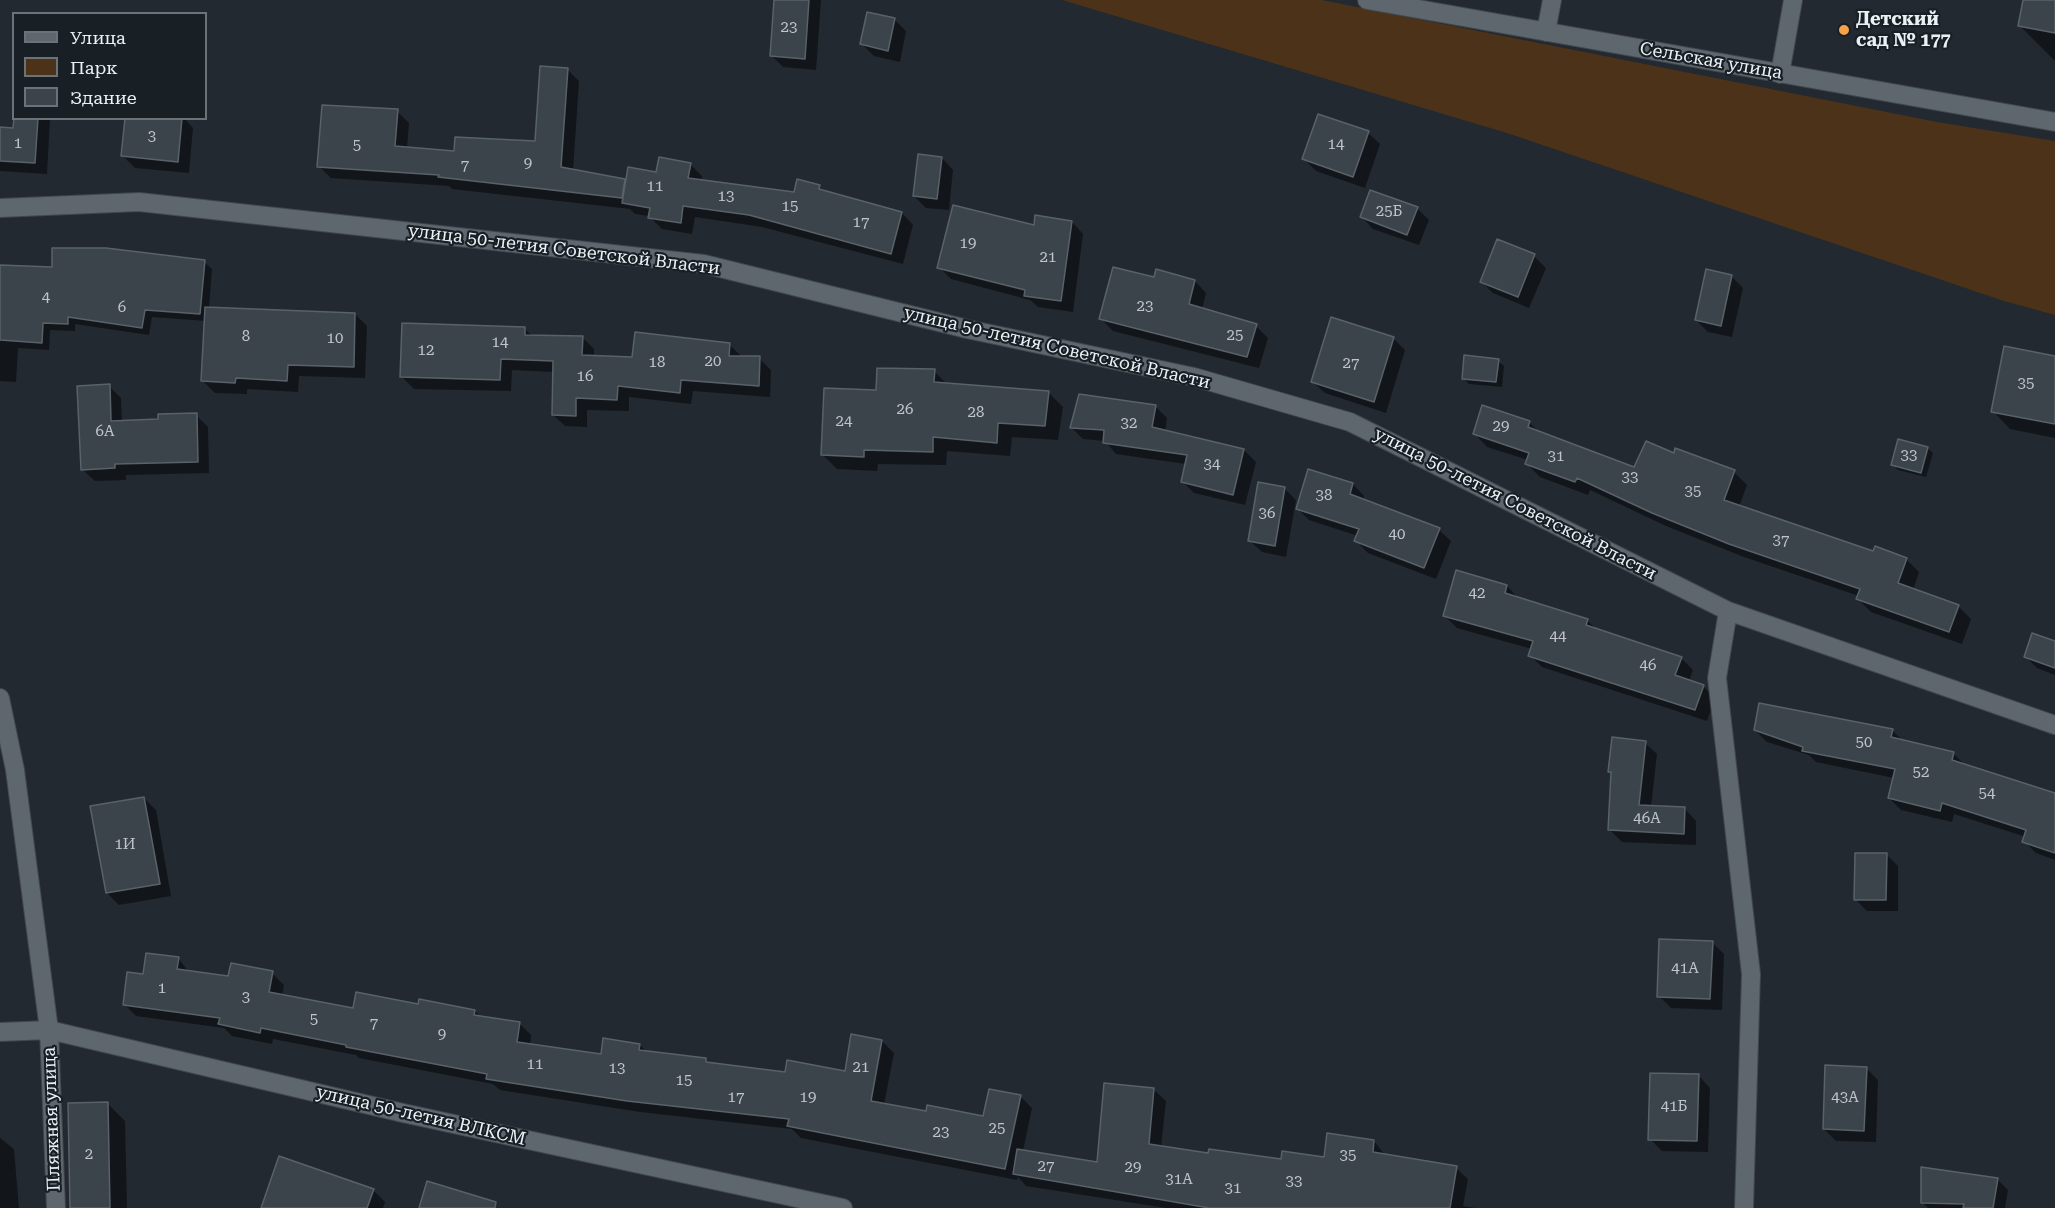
<!DOCTYPE html>
<meta charset="utf-8">
<style>
body{margin:0}
#map{position:relative;width:2055px;height:1208px;overflow:hidden;background:#222930;font-family:"Roboto Serif",serif}
canvas{display:block}
.legend{position:absolute;left:12px;top:12px;width:195px;height:108px;box-sizing:border-box;background:#182026;border:2px solid #6c7378;margin:0;padding:8px 10px;list-style:none;font-size:18px;color:#ebf0f4}
.legend li{display:flex;align-items:center;gap:12px;height:30px}
.legend b{width:30px;border:2px solid #6c7378}
</style>
<div id="map">
<canvas width="2055" height="1208"></canvas>
<ul class="legend">
<li><b style="height:8px;background:#5e666e"></b>Улица</li>
<li><b style="height:16px;background:#4c3218"></b>Парк</li>
<li><b style="height:16px;background:#3c444b"></b>Здание</li>
</ul>
</div>
<script>
const ctx = document.querySelector('canvas').getContext('2d');
ctx.lineJoin = 'round';
function paint(path, color) {
  ctx.fillStyle = color;
  ctx.fill(path, 'evenodd');
}
function shape(rows) {
  const path = new Path2D();
  for (const r of rows) {
    path.moveTo(r[0], r[1]);
    for (let i = 2; i < r.length; i += 2) path.lineTo(r[i], r[i + 1]);
  }
  return path;
}
function stroke(path, color, width, dash) {
  ctx.strokeStyle = color;
  ctx.lineWidth = width;
  ctx.lineCap = dash ? 'butt' : 'round';
  ctx.setLineDash(dash || []);
  ctx.stroke(path);
}
function drawText(font, color, halo, rows, align = 'center') {
  ctx.font = font + ' "Roboto Serif",serif';
  ctx.lineWidth = 4.5;
  ctx.setLineDash([]);
  ctx.textBaseline = 'middle';
  ctx.strokeStyle = halo;
  ctx.fillStyle = color;
  for (const [text, x, y, turn = 0] of rows) {
    ctx.save();
    ctx.translate(x, y);
    ctx.rotate((+turn || 0) * Math.PI / 180);
    ctx.textAlign = isNaN(turn) ? turn : align;
    if (halo) ctx.strokeText(text, 0, 0);
    ctx.fillText(text, 0, 0);
    ctx.restore();
  }
}
paint(shape([
 [1062,0,1322,0,1937,122,2055,141,2055,315,2004,301,1507,133]
]), '#4c3218');
paint(shape([
 [775,0,821,0,816,70,783,67,771,55],
 [2025,0,2055,0,2055,61,2020,26],
 [894,19,906,31,900,62,874,56,862,44],
 [567,69,579,81,573,171,626,183,690,164,702,176,701,181,795,194,819,186,825,192,902,213,913,225,903,264,762,227,695,217,692,234,662,229,649,216,635,214,630,209,452,189,449,186,331,178,319,166,397,111,409,123,407,148,456,153,536,142],
 [15,118,50,118,47,174,0,171,0,128,15,129],
 [127,118,184,118,193,128,189,173,135,168,123,156],
 [1368,133,1380,144,1365,188,1316,171,1304,159],
 [942,158,953,170,949,210,926,208,914,196],
 [1417,208,1429,220,1419,245,1373,229,1362,217],
 [1072,222,1083,234,1073,312,1038,307,1030,300,951,279,939,267,1035,227],
 [1534,256,1546,268,1529,308,1493,293,1481,281],
 [204,262,212,269,209,308,355,314,367,326,365,378,299,376,298,392,247,389,247,394,215,393,203,381,206,321,152,317,149,335,75,324,75,331,50,330,49,350,18,348,16,382,0,381,0,266,54,269],
 [1731,276,1743,288,1732,337,1708,332,1696,320],
 [1155,279,1195,281,1206,293,1202,310,1256,326,1268,338,1259,368,1113,331,1101,319],
 [525,329,532,336,582,337,594,349,594,357,634,359,729,344,741,356,759,358,771,370,770,397,693,391,691,404,629,397,629,411,587,410,587,427,565,426,553,415,554,372,512,370,511,391,414,389,402,377],
 [1393,338,1405,350,1386,413,1325,393,1313,382],
 [2055,357,2055,438,2010,429,1993,411],
 [1498,361,1504,366,1502,387,1469,384,1463,378],
 [934,371,948,385,1049,393,1063,407,1058,440,1012,437,1010,456,947,451,946,465,878,464,877,471,837,469,823,455,878,392],
 [109,386,121,398,122,422,196,415,208,427,209,473,126,475,126,480,95,481,83,470],
 [1155,406,1167,418,1165,432,1244,450,1256,462,1245,505,1194,493,1182,481,1186,464,1116,454,1105,441,1083,439,1072,428],
 [1529,422,1540,433,1635,469,1674,455,1734,472,1747,485,1739,507,1874,553,1906,559,1919,572,1913,590,1958,606,1971,619,1962,644,1871,612,1858,599,1859,596,1744,557,1666,526,1590,490,1588,495,1540,477,1527,464,1528,460,1487,447,1474,433],
 [1927,448,1933,453,1926,477,1898,470,1893,464],
 [1353,484,1364,496,1363,500,1439,530,1451,541,1436,579,1368,553,1356,541,1358,536,1309,520,1297,508],
 [1284,488,1296,500,1286,557,1262,552,1250,541],
 [1507,586,1518,598,1587,620,1598,631,1681,658,1693,670,1689,681,1703,686,1715,698,1707,721,1542,667,1530,655,1532,649,1457,628,1445,616],
 [2055,643,2055,675,2037,668,2026,657],
 [1755,730,1892,730,1903,741,1953,753,1965,765,2055,795,2055,860,2036,853,2024,841,2026,837,1954,814,1952,822,1901,810,1889,798,1894,778,1816,762,1809,755,1767,742],
 [1645,743,1657,754,1651,807,1685,809,1696,821,1696,845,1622,842,1610,830,1612,774,1609,771],
 [144,798,156,810,171,896,119,905,107,893],
 [1886,854,1898,866,1898,911,1867,911,1855,899],
 [1712,942,1724,954,1722,1010,1671,1008,1659,996],
 [178,958,189,972,229,978,272,973,284,985,282,996,354,1010,419,1006,475,1011,481,1017,519,1023,531,1035,530,1046,602,1055,640,1045,647,1052,705,1059,710,1064,786,1073,846,1073,882,1041,894,1053,884,1105,927,1113,985,1118,1020,1096,1032,1108,1023,1151,1098,1164,1154,1090,1166,1101,1161,1147,1282,1161,1325,1159,1374,1141,1385,1155,1456,1168,1468,1179,1463,1206,1475,1208,1166,1208,1026,1186,1018,1177,1017,1180,801,1138,792,1129,640,1112,500,1090,493,1084,359,1058,356,1055,273,1039,272,1044,232,1036,224,1028,136,1016,125,1005,144,975],
 [1866,1068,1878,1080,1876,1142,1836,1141,1824,1129],
 [1699,1076,1710,1088,1708,1152,1662,1151,1650,1139],
 [108,1104,125,1121,127,1208,71,1208],
 [0,1138,14,1149,19,1208,0,1208],
 [1997,1179,2008,1190,2005,1208,1928,1208,1922,1202],
 [373,1190,385,1202,383,1208,263,1208]
]), '#0007');
const building = shape([
 [774,0,809,0,805,59,770,56,774,0],
 [2023,0,2055,0,2055,33,2018,26,2023,0],
 [867,12,895,18,888,51,860,44,867,12],
 [540,66,568,68,561,167,625,179,622,198,438,177,439,175,317,167,322,105,398,109,395,146,454,151,455,137,535,141,540,66],
 [1318,114,1369,131,1353,177,1302,159,1318,114],
 [14,118,38,118,35,163,0,161,0,127,13,128,14,118],
 [125,118,182,118,178,162,121,156,125,118],
 [918,154,942,157,937,199,913,196,918,154],
 [659,157,691,163,688,178,794,192,797,179,820,185,819,189,902,212,891,254,749,215,683,206,681,223,648,218,650,208,622,203,628,167,656,172,659,157],
 [1370,190,1418,207,1407,235,1360,217,1370,190],
 [953,205,1034,225,1035,215,1072,221,1061,301,1024,296,1025,290,937,268,953,205],
 [1497,239,1535,254,1518,297,1480,282,1497,239],
 [52,248,106,248,205,260,200,314,145,310,142,328,68,317,68,324,43,323,42,343,0,340,0,265,52,267,52,248],
 [1113,267,1154,277,1156,269,1195,280,1189,304,1257,324,1247,357,1099,319,1113,267],
 [1706,269,1732,275,1721,326,1695,320,1706,269],
 [205,307,355,313,354,367,288,365,287,381,236,378,235,383,201,381,205,307],
 [1331,317,1394,337,1374,402,1311,382,1331,317],
 [402,323,525,327,525,335,583,336,582,355,632,357,635,332,730,343,729,356,760,356,759,386,681,380,680,393,618,386,617,400,576,398,576,416,552,415,553,361,501,359,500,380,400,377,402,323],
 [2004,346,2055,356,2055,424,1991,412,2004,346],
 [1464,355,1499,359,1496,382,1462,379,1464,355],
 [877,368,935,369,934,382,1049,391,1045,426,998,423,997,443,933,437,933,452,864,450,864,457,821,455,824,388,876,390,877,368],
 [110,384,111,421,158,419,158,414,197,413,198,462,115,464,115,468,81,470,77,386,110,384],
 [1079,394,1156,405,1152,427,1244,449,1233,495,1181,482,1187,455,1103,443,1104,430,1070,428,1079,394],
 [1482,405,1530,421,1528,427,1634,467,1646,441,1674,453,1675,448,1735,470,1724,500,1873,551,1875,546,1907,558,1898,583,1959,605,1949,632,1856,599,1860,589,1729,544,1652,513,1577,478,1575,482,1525,464,1529,453,1473,434,1482,405],
 [1898,439,1928,447,1921,473,1891,465,1898,439],
 [1308,469,1353,483,1350,494,1440,528,1424,568,1354,541,1359,529,1296,509,1308,469],
 [1258,482,1285,487,1275,546,1248,541,1258,482],
 [1456,570,1507,585,1505,593,1588,619,1586,625,1682,657,1675,675,1704,685,1695,710,1528,656,1533,641,1443,616,1456,570],
 [2032,633,2055,641,2055,668,2024,657,2032,633],
 [1759,703,1893,729,1891,737,1954,752,1952,760,2055,793,2055,853,2022,842,2026,830,1942,803,1940,811,1888,798,1895,769,1802,751,1803,747,1754,730,1759,703],
 [1612,737,1646,741,1639,805,1685,807,1684,834,1608,830,1611,772,1608,772,1612,737],
 [144,797,160,884,106,893,90,806,144,797],
 [1855,853,1887,853,1886,900,1854,900,1855,853],
 [1659,939,1713,941,1710,999,1657,997,1659,939],
 [146,953,179,957,177,969,228,976,231,963,273,971,269,992,353,1008,356,992,418,1004,419,999,475,1010,474,1015,520,1022,517,1042,601,1054,603,1038,640,1044,639,1050,706,1058,706,1062,785,1072,787,1060,845,1071,851,1034,882,1040,871,1101,926,1111,927,1105,983,1116,989,1089,1021,1095,1005,1169,787,1126,789,1119,627,1101,486,1079,487,1074,346,1047,346,1045,261,1028,260,1033,218,1024,220,1018,123,1005,127,972,143,974,146,953],
 [1825,1065,1867,1067,1864,1131,1823,1129,1825,1065],
 [1650,1073,1699,1074,1697,1141,1648,1140,1650,1073],
 [1104,1083,1154,1088,1149,1144,1208,1153,1209,1149,1281,1159,1282,1151,1324,1157,1327,1133,1374,1140,1373,1152,1457,1166,1450,1208,1209,1208,1013,1174,1017,1149,1097,1162,1104,1083],
 [108,1102,110,1208,70,1208,68,1103,108,1102],
 [279,1156,374,1189,367,1208,261,1208,279,1156],
 [1921,1167,1998,1178,1993,1208,1963,1208,1964,1204,1921,1203,1921,1167],
 [427,1181,496,1202,495,1208,419,1208,427,1181]
]);
paint(building, '#3c444b');
stroke(building, '#596269', 1.5);
const minor = shape([
 [1367,0,2055,122],
 [1546,32,1552,0],
 [1780,74,1793,0],
 [0,208,139,202,704,264,967,329,1194,377,1350,422,1728,611,2055,725],
 [1728,611,1717,678,1751,974,1744,1208],
 [0,698,15,770,49,1030,56,1208],
 [0,1032,49,1030,403,1113,843,1208]
]);
stroke(minor, '#41474d', 20);
stroke(minor, '#5e666e', 18);
for (const [x, y, r, color] of [
 [1844,30,6,"#f6a248"]
]) {
  const dot = new Path2D();
  dot.arc(x, y, r, 0, 2 * Math.PI);
  ctx.fillStyle = color;
  ctx.fill(dot);
  stroke(dot, '#182026', 2);
}
drawText('15px', '#bfc5ca', null, [
 ["23",789,28],
 ["3",152,137],
 ["1",18,144],
 ["14",1336,145],
 ["5",357,146],
 ["9",528,164],
 ["7",465,166],
 ["11",655,187],
 ["13",726,197],
 ["15",790,207],
 ["25Б",1389,212],
 ["17",861,223],
 ["19",968,244],
 ["21",1048,258],
 ["4",46,298],
 ["23",1145,307],
 ["6",122,308],
 ["25",1235,336],
 ["8",246,337],
 ["10",335,339],
 ["14",500,343],
 ["12",426,351],
 ["20",713,362],
 ["18",657,363],
 ["27",1351,364],
 ["16",585,377],
 ["35",2026,384],
 ["26",905,410],
 ["28",976,413],
 ["24",844,422],
 ["32",1129,424],
 ["29",1501,427],
 ["6А",105,432],
 ["33",1909,456],
 ["31",1556,457],
 ["34",1212,465],
 ["33",1630,478],
 ["35",1693,492],
 ["38",1324,496],
 ["36",1267,514],
 ["40",1397,535],
 ["37",1781,541],
 ["42",1477,594],
 ["44",1558,637],
 ["46",1648,666],
 ["50",1864,743],
 ["52",1921,773],
 ["54",1987,794],
 ["46А",1647,819],
 ["1И",125,845],
 ["41А",1685,969],
 ["1",162,989],
 ["3",246,998],
 ["5",314,1020],
 ["7",374,1024],
 ["9",442,1035],
 ["11",535,1065],
 ["21",861,1068],
 ["13",617,1069],
 ["15",684,1081],
 ["17",736,1098],
 ["19",808,1098],
 ["43А",1845,1098],
 ["41Б",1674,1107],
 ["25",997,1129],
 ["23",941,1133],
 ["2",89,1155],
 ["35",1348,1156],
 ["27",1046,1167],
 ["29",1133,1168],
 ["31А",1179,1180],
 ["33",1294,1182],
 ["31",1233,1189]
]);
drawText('bold 18px', '#ebf0f4', '#182026', [
 ["Детский",1856,20],
 ["сад № 177",1856,41]
], 'left');
drawText('18px', '#ebf0f4', '#182026', [
 ["Сельская улица",1711,61,10],
 ["улица 50-летия Советской Власти",564,250,7],
 ["улица 50-летия Советской Власти",1057,348,13],
 ["улица 50-летия Советской Власти",1515,504,27],
 ["улица 50-летия ВЛКСМ",421,1116,13],
 ["Пляжная улица",52,1119,-92]
]);
</script>
